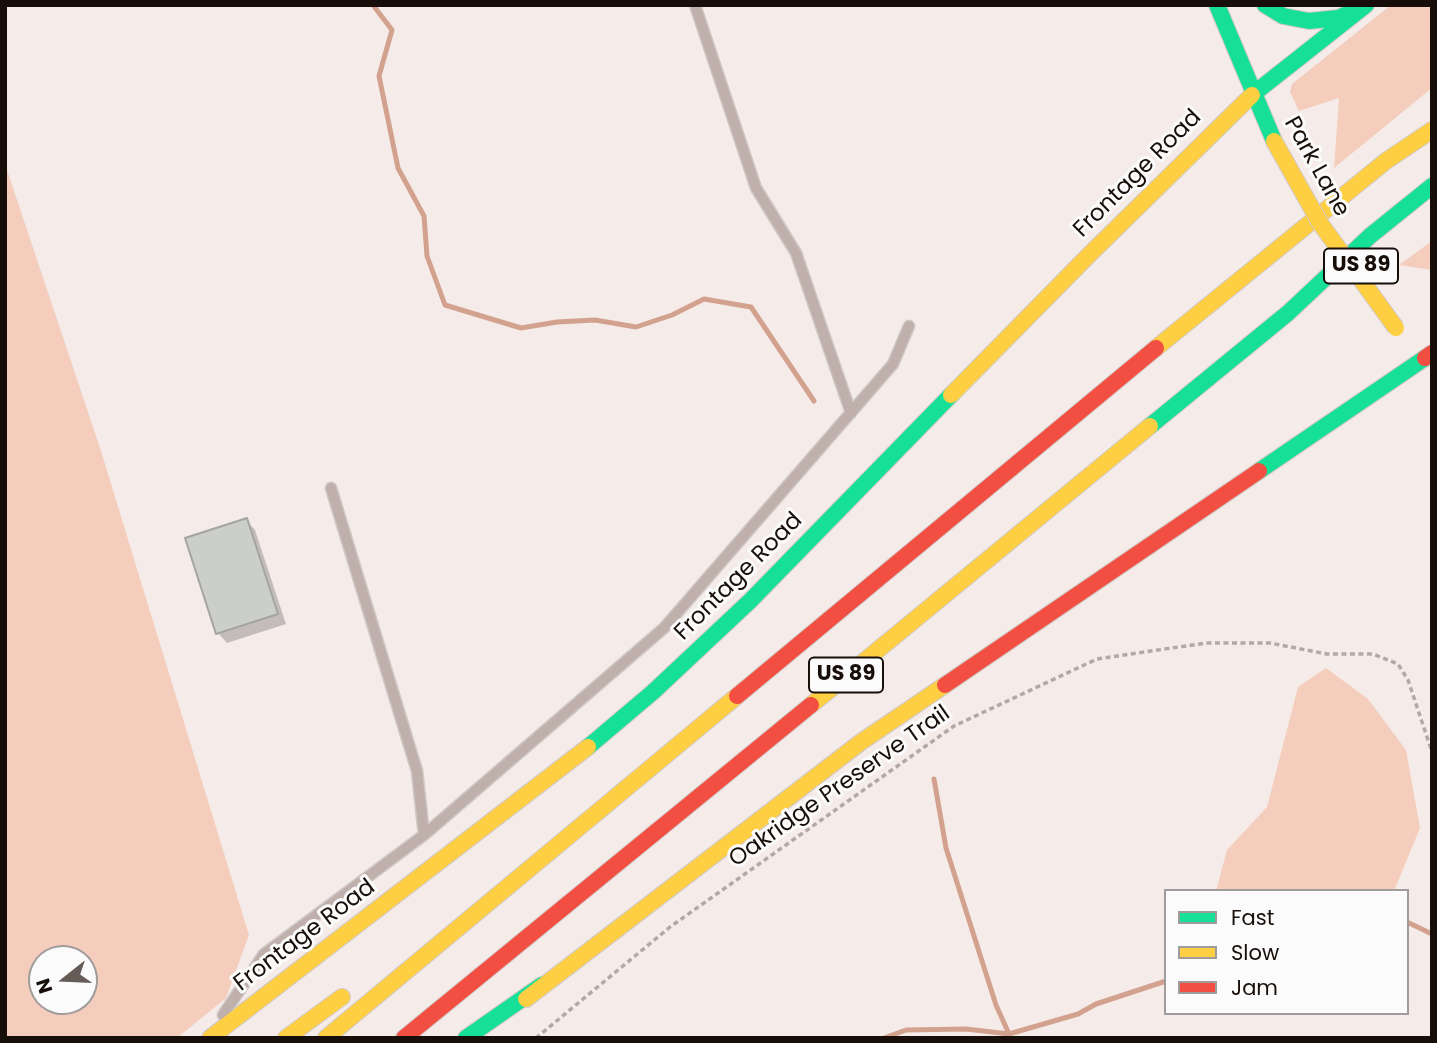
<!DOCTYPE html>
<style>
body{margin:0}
#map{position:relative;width:1437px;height:1043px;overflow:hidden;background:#f5ece9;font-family:Poppins,sans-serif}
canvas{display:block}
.frame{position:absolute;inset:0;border:7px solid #170e0a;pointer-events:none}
.legend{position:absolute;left:1164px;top:889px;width:245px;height:126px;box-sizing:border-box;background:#fbfbfb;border:2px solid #a09c9b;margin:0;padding:9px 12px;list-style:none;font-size:21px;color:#170e0a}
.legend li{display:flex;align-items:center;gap:14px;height:35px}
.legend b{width:35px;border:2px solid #a09c9b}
.north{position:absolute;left:28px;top:945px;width:70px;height:70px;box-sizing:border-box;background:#fbfbfb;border:2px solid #a09c9b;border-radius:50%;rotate:252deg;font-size:19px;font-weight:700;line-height:28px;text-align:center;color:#170e0a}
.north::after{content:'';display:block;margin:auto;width:24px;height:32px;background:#655c58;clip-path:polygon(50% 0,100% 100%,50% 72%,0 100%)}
</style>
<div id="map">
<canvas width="1437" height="1043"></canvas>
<div class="frame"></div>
<ul class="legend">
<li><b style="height:9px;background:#16e098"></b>Fast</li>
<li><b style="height:9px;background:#ffcf43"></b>Slow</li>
<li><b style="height:9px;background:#f24e42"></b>Jam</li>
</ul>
<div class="north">N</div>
</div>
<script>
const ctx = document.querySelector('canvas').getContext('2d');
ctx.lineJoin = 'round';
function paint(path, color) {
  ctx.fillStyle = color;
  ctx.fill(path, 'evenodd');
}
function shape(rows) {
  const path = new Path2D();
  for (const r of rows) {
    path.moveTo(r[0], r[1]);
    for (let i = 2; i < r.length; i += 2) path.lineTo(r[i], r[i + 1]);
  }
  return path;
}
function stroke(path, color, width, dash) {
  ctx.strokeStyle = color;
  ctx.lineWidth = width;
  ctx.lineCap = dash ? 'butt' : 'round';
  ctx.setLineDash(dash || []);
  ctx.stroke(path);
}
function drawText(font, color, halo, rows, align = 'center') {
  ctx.font = font + ' Poppins,sans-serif';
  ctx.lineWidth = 6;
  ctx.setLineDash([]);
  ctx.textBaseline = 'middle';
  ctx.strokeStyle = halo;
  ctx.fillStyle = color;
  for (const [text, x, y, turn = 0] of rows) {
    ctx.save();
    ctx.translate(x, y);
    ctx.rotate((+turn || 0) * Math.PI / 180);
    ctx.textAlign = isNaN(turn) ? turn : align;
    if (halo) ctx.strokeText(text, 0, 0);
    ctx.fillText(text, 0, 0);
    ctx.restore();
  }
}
paint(shape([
 [1391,5,1432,5,1432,88,1334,168,1339,98,1299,111,1290,92,1292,84],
 [5,164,101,451,249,935,226,998,177,1038,5,1038],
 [84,959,84,1001,42,1001,42,959],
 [1432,241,1432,270,1399,265],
 [1326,668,1368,699,1406,750,1420,828,1394,891,1216,891,1227,850,1267,807,1298,687]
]), '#f4cdbc');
paint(shape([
 [246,520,255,530,286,624,227,643,218,633]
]), '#0003');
stroke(shape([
 [373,5,392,30,379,76,398,168,424,216,427,256,445,305,521,328,557,322,595,320,636,327,672,315,704,299,751,307,814,401],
 [934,779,946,848,996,1005,1009,1034],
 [1407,922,1432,934],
 [884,1038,906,1030,966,1029,1009,1034,1078,1014,1096,1004,1166,981]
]), '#d3a28f', 5);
const building = shape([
 [247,518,278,614,216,634,185,538,247,518]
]);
paint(building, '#cccecb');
stroke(building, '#a4a5a2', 2);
const lane = shape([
 [695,5,756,188,796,253,851,413],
 [331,488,417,771,424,835],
 [223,1015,264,954,424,835,664,628,893,364,909,326]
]);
const fast = shape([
 [1217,5,1274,141],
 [1265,5,1283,16,1309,21,1338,18,1352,12],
 [1252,95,1366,5],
 [1150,426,1288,313,1370,236,1432,186],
 [1259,471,1425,358],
 [588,747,653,692,750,601,951,395],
 [466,1038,542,985]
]);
const slow = shape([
 [1156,348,1386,161,1432,130],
 [951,395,1089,255,1252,95],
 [811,705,1150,426],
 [526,999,861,742,945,685],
 [210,1038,588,747],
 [286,1038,342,997],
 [326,1038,737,696]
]);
const jam = shape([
 [1425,358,1432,353],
 [945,685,1259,471],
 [737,696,1156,348],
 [404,1038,811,705]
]);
stroke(lane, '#d1c9c6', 13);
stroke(fast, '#d1c9c6', 18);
stroke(slow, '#d1c9c6', 18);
stroke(jam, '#d1c9c6', 18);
stroke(shape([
 [536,1038,670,927,954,726,1097,659,1206,643,1270,643,1327,654,1373,654,1398,664,1408,680,1432,752]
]), '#b4a8a3', 3.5, [5, 3.5]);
stroke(lane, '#bfb0ab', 10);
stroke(fast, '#16e098', 16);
stroke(slow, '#ffcf43', 16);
stroke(jam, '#f24e42', 16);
const slowBridge = shape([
 [1274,141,1320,223,1396,328]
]);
stroke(slowBridge, '#d1c9c6', 18, []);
stroke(slowBridge, '#ffcf43', 16);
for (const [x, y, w] of [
 [1361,266,74],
 [846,675,74]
]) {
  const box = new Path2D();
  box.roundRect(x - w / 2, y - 17.5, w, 35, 5);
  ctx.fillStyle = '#fbfbfb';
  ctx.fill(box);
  stroke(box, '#170e0a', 2);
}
drawText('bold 21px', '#170e0a', null, [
 ["US 89",1361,266],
 ["US 89",846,675]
]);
drawText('23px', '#170e0a', '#fbfbfb', [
 ["Park Lane",1316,167,61],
 ["Frontage Road",1138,174,-45],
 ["Frontage Road",739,577,-45],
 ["Oakridge Preserve Trail",840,787,-35],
 ["Frontage Road",305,936,-37]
]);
</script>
